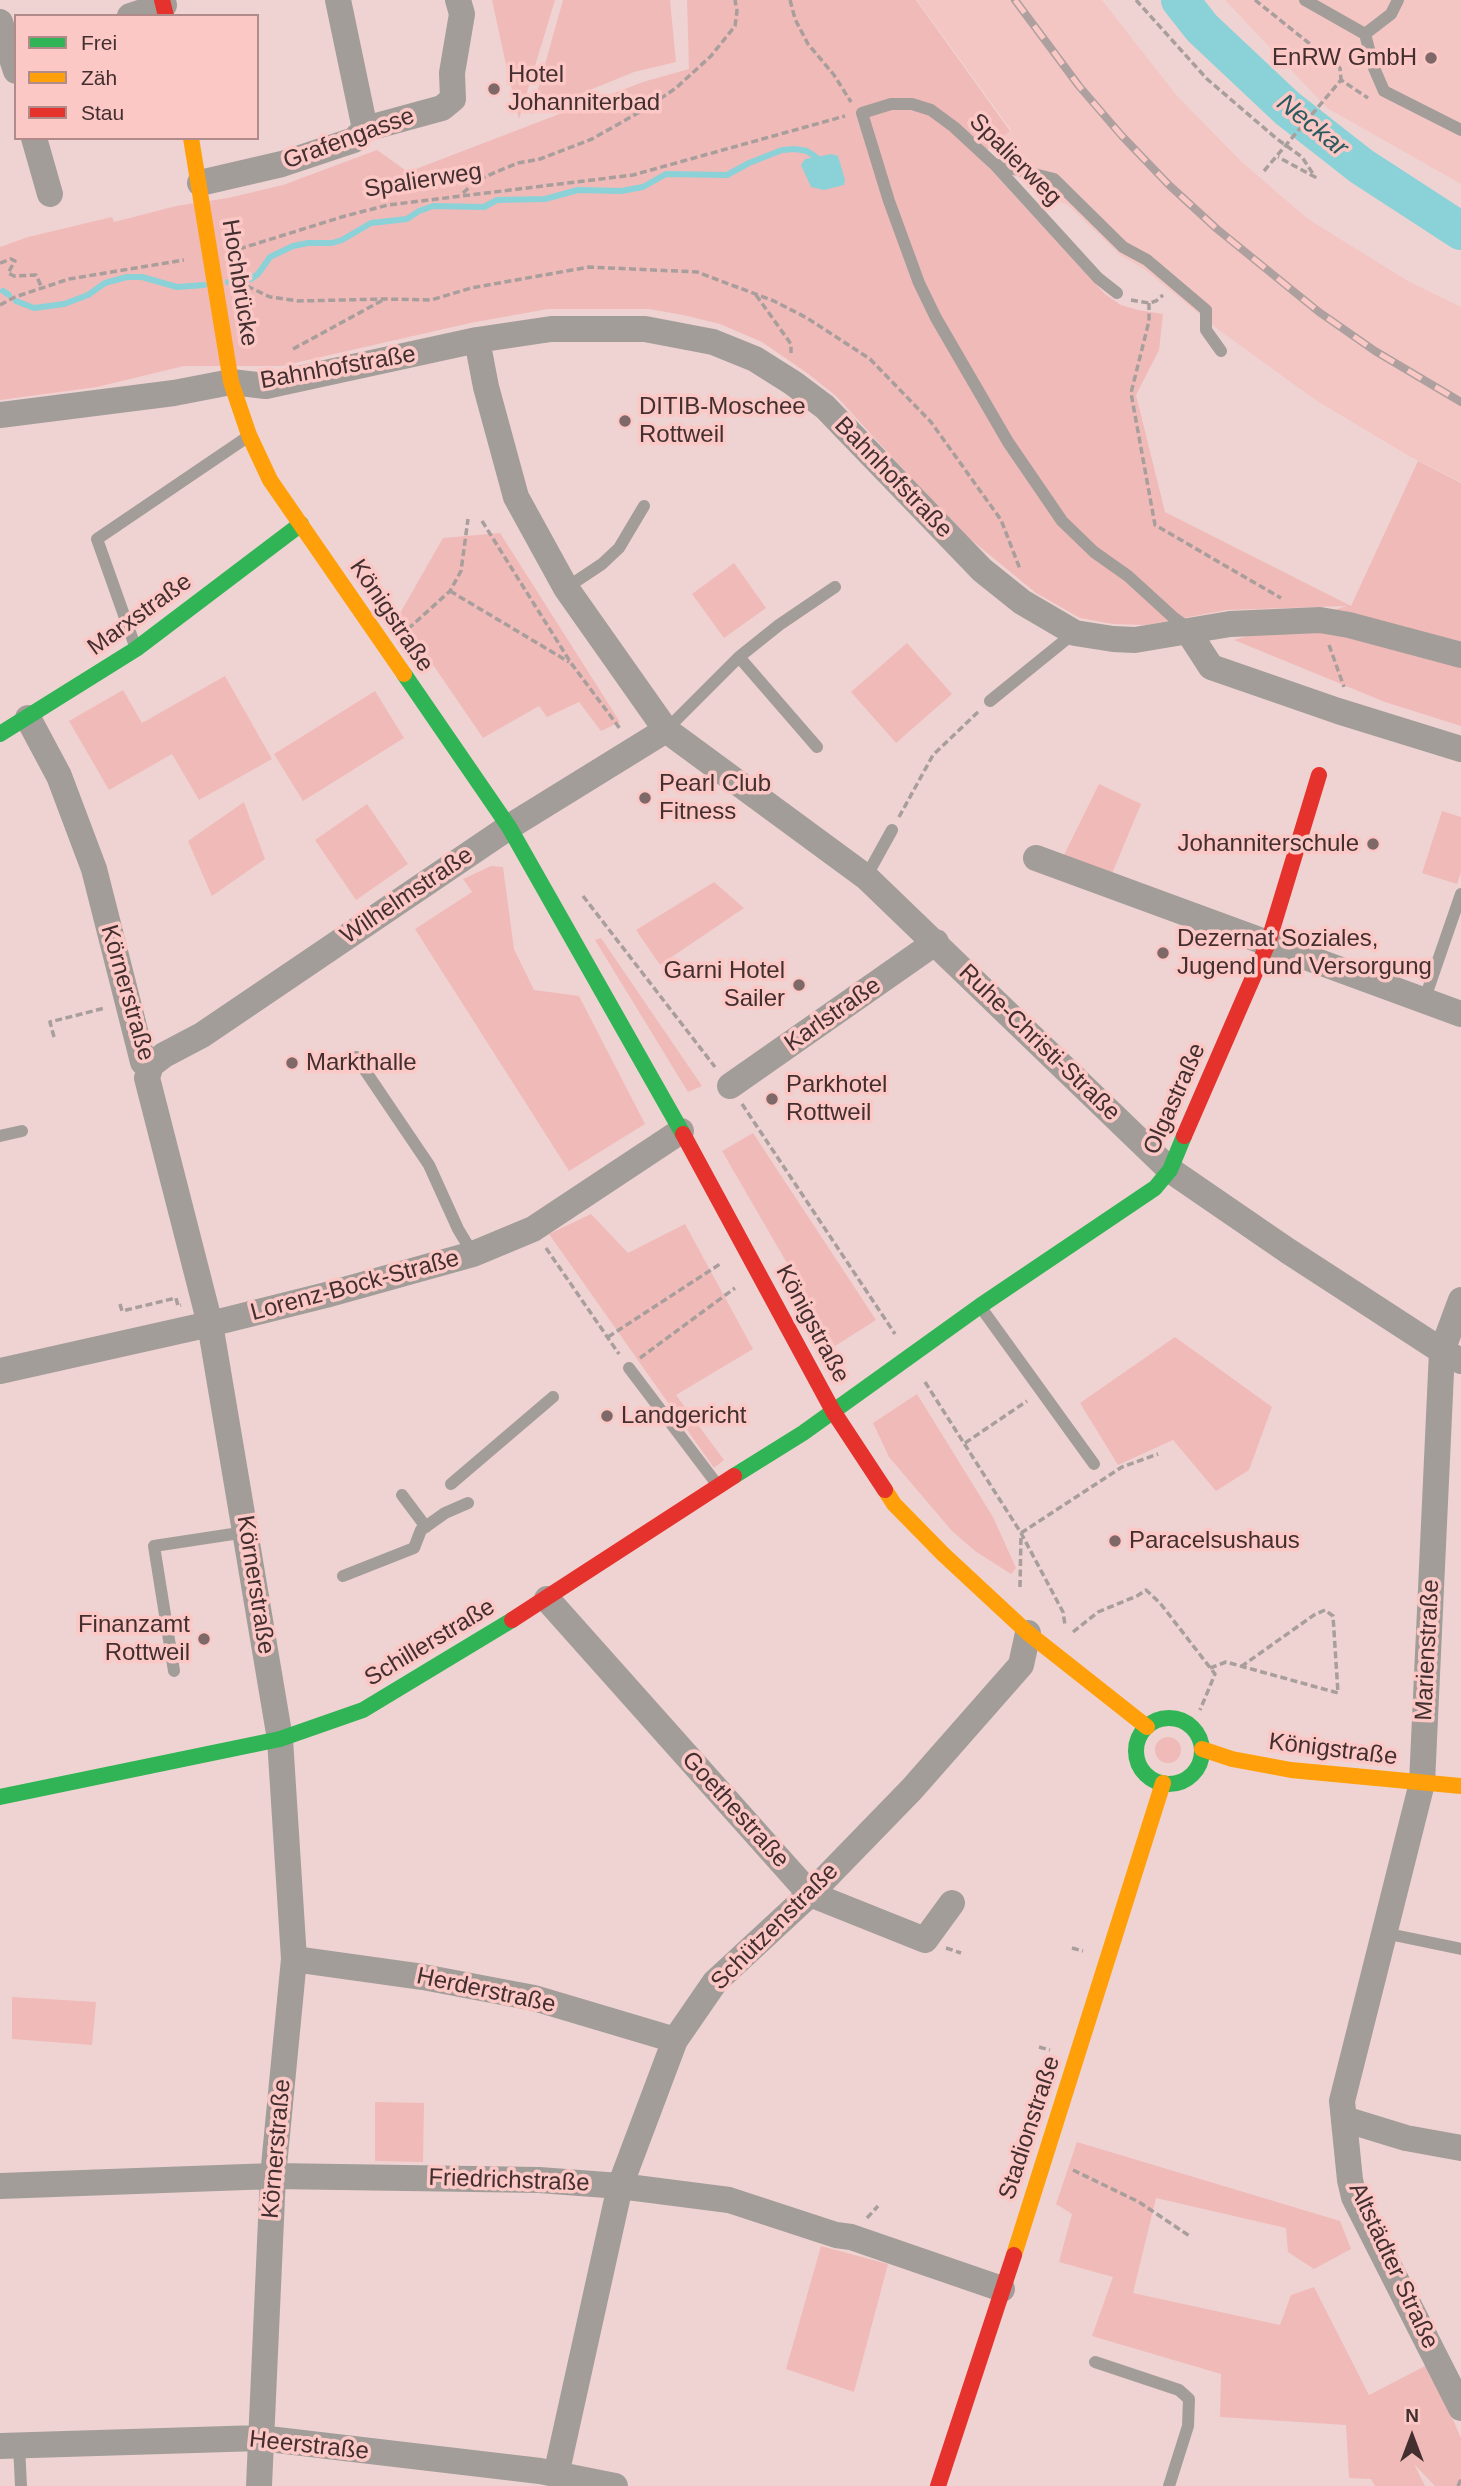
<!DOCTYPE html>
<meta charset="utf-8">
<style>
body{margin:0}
#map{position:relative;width:1461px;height:2486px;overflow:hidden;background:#efd3d2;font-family:Helvetica,sans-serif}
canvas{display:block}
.legend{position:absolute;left:14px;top:14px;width:245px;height:126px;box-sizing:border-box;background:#fbc8c6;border:2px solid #b18b8a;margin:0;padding:9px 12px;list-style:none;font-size:21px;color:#432f2f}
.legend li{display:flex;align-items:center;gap:14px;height:35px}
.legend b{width:35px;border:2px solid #b18b8a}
.north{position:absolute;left:1377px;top:2402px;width:70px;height:70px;-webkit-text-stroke:5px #fbc8c6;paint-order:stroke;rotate:0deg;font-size:19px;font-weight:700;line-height:28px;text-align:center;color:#432f2f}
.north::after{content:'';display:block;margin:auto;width:24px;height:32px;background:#432f2f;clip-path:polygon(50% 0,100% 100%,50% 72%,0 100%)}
</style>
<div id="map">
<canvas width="1461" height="2486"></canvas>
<ul class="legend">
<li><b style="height:9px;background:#30b455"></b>Frei</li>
<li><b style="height:9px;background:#ff9f0a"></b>Zäh</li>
<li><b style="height:9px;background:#e5322d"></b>Stau</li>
</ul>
<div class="north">N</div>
</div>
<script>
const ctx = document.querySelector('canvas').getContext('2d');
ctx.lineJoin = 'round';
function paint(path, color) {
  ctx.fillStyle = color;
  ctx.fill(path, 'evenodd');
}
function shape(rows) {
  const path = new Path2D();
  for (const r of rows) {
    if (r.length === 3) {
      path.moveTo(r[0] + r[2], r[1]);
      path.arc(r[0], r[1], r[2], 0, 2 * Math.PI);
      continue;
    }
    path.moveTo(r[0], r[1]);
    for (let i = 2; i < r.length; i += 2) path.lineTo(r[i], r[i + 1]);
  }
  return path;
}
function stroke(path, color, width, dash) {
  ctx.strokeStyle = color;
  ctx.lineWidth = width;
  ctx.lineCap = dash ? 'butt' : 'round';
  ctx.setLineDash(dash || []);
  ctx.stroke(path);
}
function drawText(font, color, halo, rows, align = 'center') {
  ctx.font = font + ' Helvetica,sans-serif';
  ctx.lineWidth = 7;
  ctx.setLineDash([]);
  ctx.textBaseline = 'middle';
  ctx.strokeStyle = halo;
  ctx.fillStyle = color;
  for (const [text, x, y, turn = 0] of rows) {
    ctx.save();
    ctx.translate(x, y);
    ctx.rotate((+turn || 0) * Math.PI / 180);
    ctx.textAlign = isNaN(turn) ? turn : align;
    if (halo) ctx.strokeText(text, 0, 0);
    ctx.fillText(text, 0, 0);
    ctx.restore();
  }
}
paint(shape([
 [917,0,1102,0,1177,96,1243,163,1308,219,1408,281,1461,307,1461,482,1409,456,1317,401,1220,331,1144,269,1121,256,1068,205,1054,200,999,141,1011,130],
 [1225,0,1461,0,1461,184,1327,108]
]), '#f3c6c4');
paint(shape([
 [492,0,555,0,519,119,508,74],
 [563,0,670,0,676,62,634,72,531,114],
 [687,0,916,0,1010,131,979,157,1105,294,1121,305,1138,310,1163,314,1159,350,1136,395,1165,512,1351,606,1418,461,1461,483,1461,726,1385,702,1234,640,1347,606,1227,610,1146,625,1113,624,1080,618,1036,593,958,529,836,396,807,373,762,342,720,324,683,315,649,309,548,309,470,323,282,366,184,366,97,387,0,400,0,247,28,237,112,217,114,222,176,206,228,198,283,185,377,150,408,172,643,82,689,69],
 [500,533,620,722,601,731,579,702,547,717,539,706,483,738,399,615,443,538],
 [734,563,766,608,724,638,692,594],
 [907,643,952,694,896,743,851,692],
 [225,676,272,759,199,800,172,754,109,790,69,721,123,690,142,723],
 [375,691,404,738,303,801,274,754],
 [1099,784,1141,804,1111,876,1062,859],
 [244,802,265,859,212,896,188,841],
 [367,804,408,864,356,900,315,840],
 [1442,811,1461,817,1461,872,1457,884,1422,873],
 [491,866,503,867,514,949,534,990,579,996,645,1124,569,1171,415,929,472,892,463,879],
 [714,882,744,908,660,965,636,930],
 [601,938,702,1086,688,1092,595,940],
 [753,1133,876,1320,835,1346,722,1151],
 [591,1214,628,1253,685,1224,753,1349,676,1395,724,1460,714,1468,549,1234],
 [1175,1337,1272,1407,1249,1470,1216,1491,1173,1440,1118,1465,1080,1403],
 [917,1394,993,1517,1016,1568,1011,1574,975,1551,952,1531,889,1457,873,1423],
 [1168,1750,13],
 [12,1997,96,2002,92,2045,12,2039],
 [375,2102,424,2103,423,2162,375,2161],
 [1077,2142,1340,2221,1351,2249,1314,2269,1288,2252,1286,2228,1156,2198,1133,2293,1280,2325,1291,2295,1314,2287,1369,2395,1429,2364,1461,2438,1461,2486,1435,2486,1414,2464,1425,2486,1375,2486,1371,2479,1349,2478,1346,2425,1220,2417,1221,2374,1092,2336,1113,2277,1059,2262,1072,2214,1056,2204],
 [821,2246,888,2264,854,2392,786,2369]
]), '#f0bab8');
paint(shape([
 [832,154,838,156,845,180,844,185,824,190,811,187,801,165,805,159]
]), '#8bd2d8');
stroke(shape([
 [228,282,251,279,258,274,270,257,293,246,308,243,332,243,342,240,371,223,407,219,419,211,433,206,484,207,497,200,545,199,578,190,621,191,643,187,666,174,727,175,749,163,782,150,795,149,807,151,816,157],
 [3,291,9,295],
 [16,301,34,308,64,304,88,295,105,283,127,277,142,277,177,287,204,285]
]), '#8bd2d8', 6);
stroke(shape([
 [1180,0,1202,28,1287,108,1361,166,1461,231]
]), '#8bd2d8', 38);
stroke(shape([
 [790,0,795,19,808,44,834,75,851,102],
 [1136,0,1207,79,1277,139,1302,157,1315,177,1278,157],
 [1255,0,1340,68,1341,79],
 [1264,171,1341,80,1368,98],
 [463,193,476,181,496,172,518,163,540,159,592,139,645,109,676,88,711,56,735,26,737,11,735,0],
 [239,249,345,216,388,205,633,175,845,116],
 [0,263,11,259,15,261,8,273,14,276,36,275,42,288],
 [247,286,270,297,298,301,385,299,431,300,471,288,589,267,697,272,774,301,807,318,870,359,931,422,1001,520,1020,569],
 [756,295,791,344,791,353],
 [1131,300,1149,303,1156,301,1163,295],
 [1149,303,1149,321,1131,393,1155,525,1281,598],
 [0,305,15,297,69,279,184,260],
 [293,349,383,300],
 [482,521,571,663,621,730],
 [450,591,569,662],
 [408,629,450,591,461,571,468,519],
 [1329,645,1344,687],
 [899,817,933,755,978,712],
 [583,896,715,1067],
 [54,1037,50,1022,105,1008],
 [742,1104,895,1334],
 [546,1248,619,1354],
 [120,1304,122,1311,176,1298,178,1306,181,1305],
 [608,1337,720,1264],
 [640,1358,735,1288],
 [925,1382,1021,1533,1063,1612,1065,1625],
 [965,1443,1027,1401],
 [1021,1533,1122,1467,1158,1454],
 [1020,1587,1021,1535],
 [1073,1632,1098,1612,1137,1596,1146,1590,1160,1603,1215,1674,1200,1710],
 [1210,1668,1226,1662,1338,1693,1333,1616,1325,1610,1314,1615,1242,1666],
 [946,1948,961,1953],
 [1072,1948,1083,1951],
 [1039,2047,1050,2050],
 [1073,2170,1139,2202,1191,2237],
 [867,2218,878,2206],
 [1458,2486,1461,2479]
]), '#a89e9c', 3.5, [7, 3.5]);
stroke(shape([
 [1305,0,1365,34,1374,68,1384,91,1461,130],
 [1365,34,1391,14,1398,0],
 [994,164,1054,179,1123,247,1147,260,1206,310,1206,330,1221,351],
 [1117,293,1098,278,994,164,954,127,931,110,912,104,891,104,862,113,889,201,919,283,936,318,1008,442,1062,521,1094,552,1128,576,1174,618,1188,628],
 [566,588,602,564,619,548,644,506],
 [135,646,97,539,246,438],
 [739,657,817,747],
 [990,701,1074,633],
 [666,730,739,657,779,625,835,587],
 [866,877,892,830],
 [1424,1001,1461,894],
 [356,1057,429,1165,458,1229,473,1254],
 [0,1136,22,1131],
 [982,1309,1094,1464],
 [629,1368,716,1483],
 [451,1484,553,1397],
 [402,1495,426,1527],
 [343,1576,414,1548,421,1530,445,1513,468,1503],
 [174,1671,154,1546,246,1532],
 [1384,1933,1461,1949],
 [1095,2362,1179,2390,1189,2399,1188,2426,1169,2486],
 [19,2446,21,2486]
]), '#a29d99', 12);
stroke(shape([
 [338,0,365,129],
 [130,16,164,5],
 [0,22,16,71],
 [34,138,50,194],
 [200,183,282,164,354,140,365,129,442,108,453,99,452,73,462,14,458,0],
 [477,340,486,387,516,497,566,588,666,730,866,877,1170,1170,1288,1251,1442,1351,1461,1361],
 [0,415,174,393,231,382,266,386,477,340,551,329,645,329,713,342,755,359,793,383,825,407,982,570,1022,602,1075,633,1113,639,1135,640,1230,624,1320,620,1349,625,1461,655],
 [1189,633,1211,667,1338,711,1461,749],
 [28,718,59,776,94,869,143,1062,151,1065],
 [1036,858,1461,1014],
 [151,1065,147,1078,210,1324,280,1739,294,1959,273,2176,259,2486],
 [151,1065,164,1055,202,1035,509,827,666,730],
 [730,1086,936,942],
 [1461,1300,1442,1351,1422,1783,1342,2101,1350,2180,1354,2197,1461,2408],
 [0,1371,210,1324,326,1295,473,1254,533,1229,681,1131],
 [547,1599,810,1894,925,1940,952,1903],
 [294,1959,423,1977,534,1998,675,2040],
 [1344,2119,1406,2138,1461,2148],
 [0,2186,273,2176,539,2180,620,2186,729,2200,836,2235,851,2237,1002,2289],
 [0,2446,260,2438,540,2471,615,2486],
 [556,2475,620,2186,675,2040,715,1982,810,1894,912,1789,1021,1665,1028,1633]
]), '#a29d99', 26);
stroke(shape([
 [404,674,509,827,683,1134],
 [0,734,136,649,301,524],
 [734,1476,803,1433,980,1306,1155,1188,1170,1170,1184,1136],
 [1169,1751,33],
 [0,1797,280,1739,363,1710,512,1620]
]), '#30b455', 16);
stroke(shape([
 [191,138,231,382,249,435,270,480,404,674],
 [885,1490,894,1504,943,1554,1028,1633,1147,1727],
 [1202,1749,1232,1759,1291,1770,1461,1786],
 [1014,2255,1163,1783]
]), '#ff9f0a', 16);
stroke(shape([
 [162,0,166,16],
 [683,1134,833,1411,885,1490],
 [1184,1136,1268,943,1319,775],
 [512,1620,734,1476],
 [938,2486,1014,2255]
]), '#e5322d', 16);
const rail = shape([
 [1015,0,1079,86,1122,136,1169,185,1217,229,1319,312,1375,351,1461,402]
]);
stroke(rail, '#aea09e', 8);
stroke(rail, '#fbc8c6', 5, [16]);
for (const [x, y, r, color] of [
 [1431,58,7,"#7f6868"],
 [494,89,7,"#7f6868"],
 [625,421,7,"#7f6868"],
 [645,798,7,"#7f6868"],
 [1373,844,7,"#7f6868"],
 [1163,953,7,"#7f6868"],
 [799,985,7,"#7f6868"],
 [292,1063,7,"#7f6868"],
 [772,1099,7,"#7f6868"],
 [607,1416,7,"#7f6868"],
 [1115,1541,7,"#7f6868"],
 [204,1639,7,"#7f6868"]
]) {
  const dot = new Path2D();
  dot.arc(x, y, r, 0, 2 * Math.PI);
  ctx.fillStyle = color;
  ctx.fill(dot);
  stroke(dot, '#fbc8c6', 2.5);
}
drawText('24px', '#432f2f', '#fbc8c6', [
 ["EnRW GmbH",1417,58,"right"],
 ["Hotel",508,75],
 ["Johanniterbad",508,103],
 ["DITIB-Moschee",639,407],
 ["Rottweil",639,435],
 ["Pearl Club",659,784],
 ["Fitness",659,812],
 ["Johanniterschule",1359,844,"right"],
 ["Dezernat Soziales,",1177,939],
 ["Jugend und Versorgung",1177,967],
 ["Garni Hotel",785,971,"right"],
 ["Sailer",785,999,"right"],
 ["Markthalle",306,1063],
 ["Parkhotel",786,1085],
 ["Rottweil",786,1113],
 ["Landgericht",621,1416],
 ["Paracelsushaus",1129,1541],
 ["Finanzamt",190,1625,"right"],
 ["Rottweil",190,1653,"right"]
], 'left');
drawText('24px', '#432f2f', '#fbc8c6', [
 ["Grafengasse",349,139,-20],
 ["Spalierweg",1015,160,45],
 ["Spalierweg",423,181,-9],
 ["Hochbrücke",239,283,81],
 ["Bahnhofstraße",338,368,-10],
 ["Bahnhofstraße",893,478,46],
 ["Marxstraße",140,615,-36],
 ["Königstraße",391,616,56],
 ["Wilhelmstraße",407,896,-34],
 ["Körnerstraße",127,993,74],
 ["Karlstraße",833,1015,-35],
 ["Ruhe-Christi-Straße",1039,1043,44],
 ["Olgastraße",1175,1099,-66],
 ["Lorenz-Bock-Straße",355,1286,-15],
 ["Königstraße",812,1324,62],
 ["Körnerstraße",255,1585,81],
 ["Schillerstraße",430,1643,-31],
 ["Marienstraße",1428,1650,-87],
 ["Königstraße",1333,1750,7],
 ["Goethestraße",735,1810,48],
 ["Schützenstraße",775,1927,-45],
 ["Herderstraße",486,1991,12],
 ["Stadionstraße",1030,2128,-72],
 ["Körnerstraße",277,2149,-85],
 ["Friedrichstraße",509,2181,2],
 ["Altstädter Straße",1393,2266,65],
 ["Heerstraße",309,2446,6]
]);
drawText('italic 26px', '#2a5b5f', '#fbc8c6', [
 ["Neckar",1312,126,39]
]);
</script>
